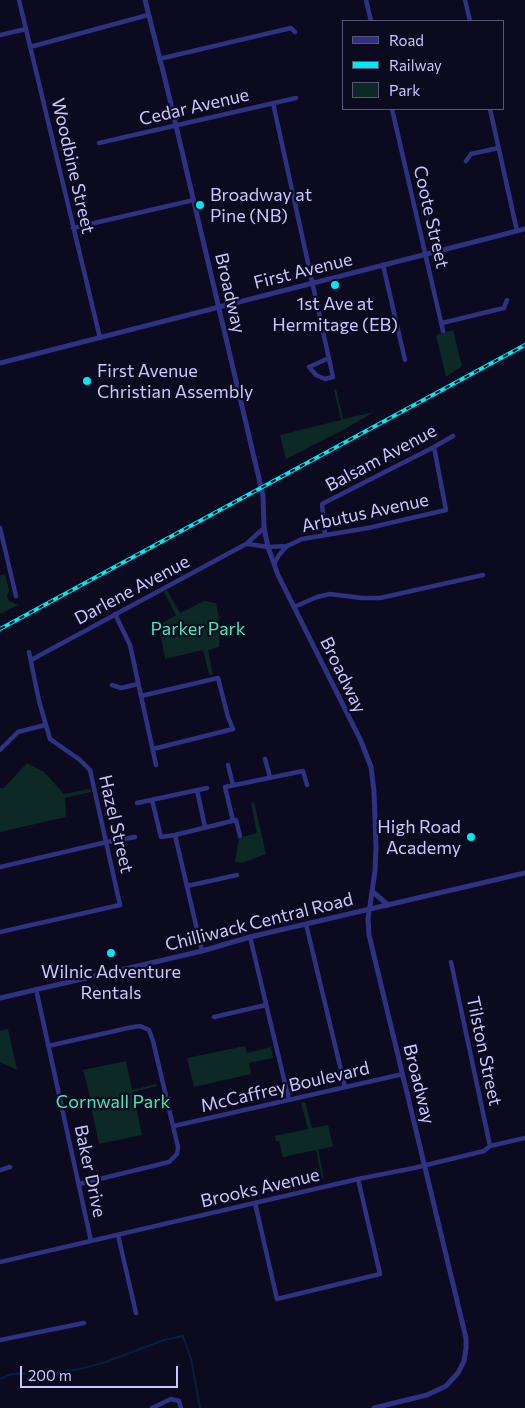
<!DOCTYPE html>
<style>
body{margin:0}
#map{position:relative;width:525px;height:1408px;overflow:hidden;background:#0c0a1e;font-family:Commissioner,sans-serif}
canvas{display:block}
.legend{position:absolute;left:342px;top:20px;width:162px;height:90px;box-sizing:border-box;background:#0c0a1e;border:1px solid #585678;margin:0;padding:6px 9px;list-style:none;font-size:15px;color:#cac7ff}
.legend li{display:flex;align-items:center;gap:10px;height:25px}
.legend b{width:25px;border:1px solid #585678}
.scale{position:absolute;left:20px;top:1366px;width:158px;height:22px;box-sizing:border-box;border:2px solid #cac7ff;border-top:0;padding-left:6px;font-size:15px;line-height:18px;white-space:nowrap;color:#cac7ff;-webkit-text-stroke:4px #0c0a1e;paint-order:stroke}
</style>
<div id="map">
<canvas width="525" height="1408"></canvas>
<ul class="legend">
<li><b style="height:6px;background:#2f3183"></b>Road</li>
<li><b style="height:6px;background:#00e8f2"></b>Railway</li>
<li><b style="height:14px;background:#0c2926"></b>Park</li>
</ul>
<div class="scale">200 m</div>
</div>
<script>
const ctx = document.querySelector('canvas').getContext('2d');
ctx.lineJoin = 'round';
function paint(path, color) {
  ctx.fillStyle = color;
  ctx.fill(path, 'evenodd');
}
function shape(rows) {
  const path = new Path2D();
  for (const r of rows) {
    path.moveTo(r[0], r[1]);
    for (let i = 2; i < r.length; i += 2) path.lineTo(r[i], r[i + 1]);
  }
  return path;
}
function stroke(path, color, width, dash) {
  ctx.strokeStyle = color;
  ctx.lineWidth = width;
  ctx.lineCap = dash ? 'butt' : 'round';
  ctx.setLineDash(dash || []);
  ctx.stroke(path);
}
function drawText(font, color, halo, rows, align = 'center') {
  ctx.font = font + ' Commissioner,sans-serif';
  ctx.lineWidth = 4.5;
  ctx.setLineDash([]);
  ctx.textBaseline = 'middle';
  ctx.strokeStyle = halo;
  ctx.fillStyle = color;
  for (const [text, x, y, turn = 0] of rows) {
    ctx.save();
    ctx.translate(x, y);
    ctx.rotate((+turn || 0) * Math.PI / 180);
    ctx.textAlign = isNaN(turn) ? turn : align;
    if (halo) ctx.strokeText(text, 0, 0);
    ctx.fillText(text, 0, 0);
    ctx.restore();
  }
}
paint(shape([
 [453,330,462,366,446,377,436,335],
 [336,389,343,419,374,412,345,429,286,459,280,435,341,420,334,390],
 [5,574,9,590,7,597,9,601,18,605,0,614,0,575],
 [167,590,180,613,204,601,216,603,220,624,219,647,208,650,213,675,209,674,203,650,165,659,159,625,176,615,164,592],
 [27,763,44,772,64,794,90,789,91,792,65,798,66,817,0,832,0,788,4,788],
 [254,802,266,854,242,863,235,862,239,838,257,833,251,803],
 [8,1029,17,1070,0,1062,0,1031],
 [245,1046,247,1053,271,1047,273,1058,249,1063,251,1074,194,1087,187,1058],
 [126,1061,132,1090,156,1084,157,1086,133,1092,142,1135,99,1144,90,1101,69,1106,68,1103,90,1097,83,1070],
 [305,1102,312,1128,328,1125,333,1146,318,1150,324,1178,322,1179,316,1150,283,1157,279,1141,276,1141,275,1136,308,1129,301,1103]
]), '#0c2926');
stroke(shape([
 [0,1379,12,1374,57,1372,80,1369,103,1363,164,1340,183,1336,191,1359,200,1408]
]), '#061f41', 2);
stroke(shape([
 [19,0,100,338],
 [366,0,371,21],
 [465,0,470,21],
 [0,35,26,29],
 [30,47,148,15],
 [159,59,291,28,295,32],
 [273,103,333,377,325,379,316,375,309,367,329,358],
 [392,109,443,331],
 [490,109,517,231],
 [99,143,296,98],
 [466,161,471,154,498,148],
 [73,228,194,200],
 [383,265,405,360],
 [442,323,504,308,507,300],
 [0,528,16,596],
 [325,535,322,504,434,447,453,436],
 [248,544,268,547,287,546,302,539,368,528,446,510,434,447],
 [274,564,279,555,287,546],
 [294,607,317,597,330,594,362,598,380,598,483,575],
 [115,614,130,645,156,765],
 [31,660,246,544,264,528],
 [112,685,121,688,138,684],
 [141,696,218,678,228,717,233,729,153,749],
 [0,750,18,732,45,725],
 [265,759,270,777],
 [228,765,233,785],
 [197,790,205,827],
 [152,800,161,837,175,835,236,820,240,836],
 [137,803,207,788],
 [233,821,225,787,303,771,307,785],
 [175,835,202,951],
 [0,867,107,842,135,837],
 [187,886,237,875],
 [306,924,345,1087],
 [0,932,120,905,90,770,80,760,50,739,39,701,29,652],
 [250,937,289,1100],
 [451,962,490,1146],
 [36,989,91,1241],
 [214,1017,266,1005],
 [48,1046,128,1028,140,1026,149,1030,153,1041,178,1147,177,1154,169,1162,79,1184],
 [174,1126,403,1074],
 [0,1170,10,1167],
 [255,1203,277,1299,380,1274,358,1179],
 [118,1235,136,1313],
 [0,1262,358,1179,414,1168,484,1151,490,1146,525,1138],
 [0,1340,84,1323],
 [152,1408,171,1399,179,1401,181,1408]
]), '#2f3183', 4.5);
stroke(shape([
 [145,0,165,79,261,487,263,496,264,528,268,547,278,575,361,741,371,767,374,791,376,847,375,871,368,919,369,935,466,1338,466,1348,464,1361,458,1373,446,1386,427,1395,374,1408],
 [0,363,525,229],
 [372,891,388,905],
 [0,998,202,951,250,937,525,873]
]), '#2f3183', 5);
const rail = shape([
 [0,629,525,345]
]);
stroke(rail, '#00e8f2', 4);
stroke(rail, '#0c0a1e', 2, [5.5]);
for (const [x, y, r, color] of [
 [200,205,5,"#00e8f2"],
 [335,285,5,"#00e8f2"],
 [87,381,5,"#00e8f2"],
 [471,837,5,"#00e8f2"],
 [111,953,5,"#00e8f2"]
]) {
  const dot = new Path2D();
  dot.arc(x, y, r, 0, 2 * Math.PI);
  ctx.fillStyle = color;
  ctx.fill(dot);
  stroke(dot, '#0c0a1e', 2);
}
drawText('18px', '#cac7ff', '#0c0a1e', [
 ["Cedar Avenue",194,107,-13],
 ["Woodbine Street",73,166,77],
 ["Coote Street",431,217,77],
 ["First Avenue",303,271,-14],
 ["Broadway",230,293,77],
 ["Balsam Avenue",381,458,-28],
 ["Arbutus Avenue",365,513,-12],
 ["Darlene Avenue",132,590,-28],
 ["Broadway",343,675,64],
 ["Hazel Street",116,824,77],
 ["Chilliwack Central Road",259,922,-14],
 ["Tilston Street",484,1051,78],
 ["Broadway",419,1084,76],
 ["McCaffrey Boulevard",285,1087,-13],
 ["Baker Drive",90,1171,78],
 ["Brooks Avenue",260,1188,-13]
]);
drawText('18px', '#cac7ff', '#0c0a1e', [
 ["Broadway at",210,195],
 ["Pine (NB)",210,216],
 ["1st Ave at",335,304,"center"],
 ["Hermitage (EB)",335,325,"center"],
 ["First Avenue",97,371],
 ["Christian Assembly",97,392],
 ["High Road",461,827,"right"],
 ["Academy",461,848,"right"],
 ["Wilnic Adventure",111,972,"center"],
 ["Rentals",111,993,"center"]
], 'left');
drawText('18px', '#47ebb8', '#0c0a1e', [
 ["Parker Park",198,629],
 ["Cornwall Park",113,1102]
]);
</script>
